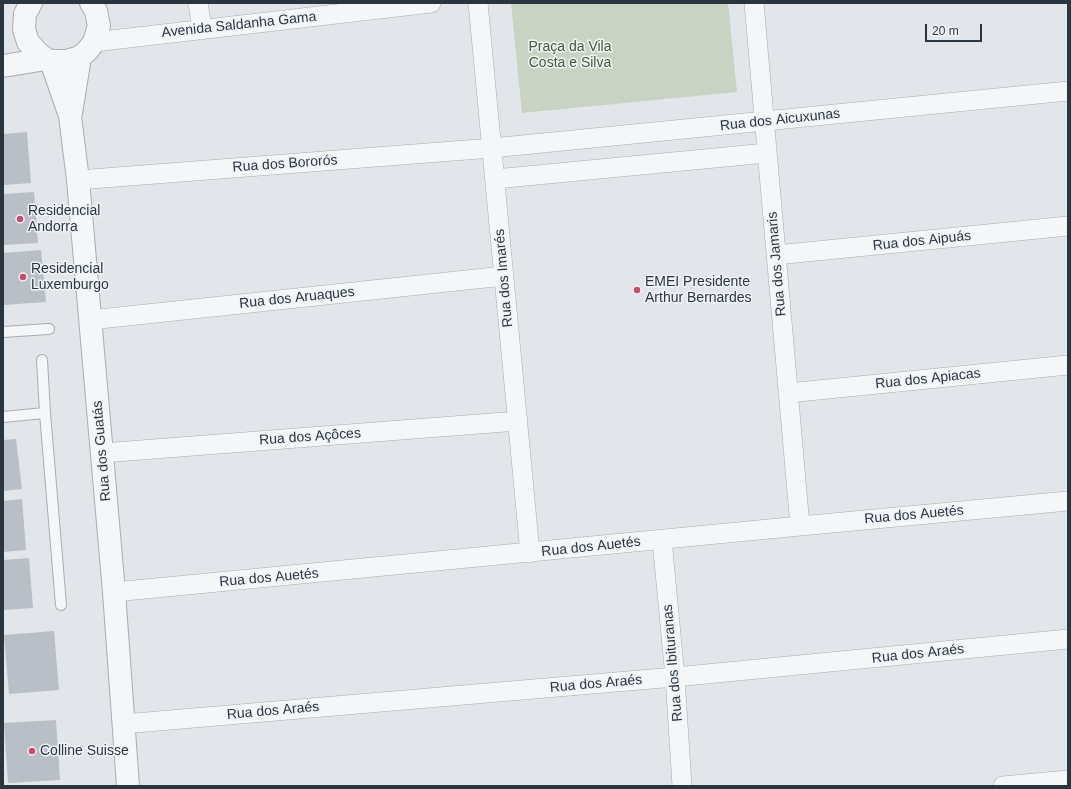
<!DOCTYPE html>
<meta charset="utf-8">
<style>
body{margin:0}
#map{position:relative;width:1071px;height:789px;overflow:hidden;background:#e2e5e9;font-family:Arial,sans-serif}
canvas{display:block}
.frame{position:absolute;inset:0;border:4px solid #2b3540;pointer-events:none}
.scale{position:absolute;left:925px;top:24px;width:57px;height:18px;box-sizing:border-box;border:2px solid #2b3540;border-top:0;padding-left:5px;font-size:12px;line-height:14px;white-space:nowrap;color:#2b3540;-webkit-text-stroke:3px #f1f4f7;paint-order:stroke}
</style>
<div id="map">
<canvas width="1071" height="789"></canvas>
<div class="frame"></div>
<div class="scale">20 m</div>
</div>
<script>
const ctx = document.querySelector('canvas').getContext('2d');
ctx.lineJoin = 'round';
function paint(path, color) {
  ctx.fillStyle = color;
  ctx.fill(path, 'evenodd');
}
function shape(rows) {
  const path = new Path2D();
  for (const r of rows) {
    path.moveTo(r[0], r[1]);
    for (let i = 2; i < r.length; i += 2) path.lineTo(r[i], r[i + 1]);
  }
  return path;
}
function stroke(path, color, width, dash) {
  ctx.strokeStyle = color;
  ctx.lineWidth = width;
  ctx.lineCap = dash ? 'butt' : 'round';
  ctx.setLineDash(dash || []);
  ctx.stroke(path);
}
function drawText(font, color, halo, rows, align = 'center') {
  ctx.font = font + ' Arial,sans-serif';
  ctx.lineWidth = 3;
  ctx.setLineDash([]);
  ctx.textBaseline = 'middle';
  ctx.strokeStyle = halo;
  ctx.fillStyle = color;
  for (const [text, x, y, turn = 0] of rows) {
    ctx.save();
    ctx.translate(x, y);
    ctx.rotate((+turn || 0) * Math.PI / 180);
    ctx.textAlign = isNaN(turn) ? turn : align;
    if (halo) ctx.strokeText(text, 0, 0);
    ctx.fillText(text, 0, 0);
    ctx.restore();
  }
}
paint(shape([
 [511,3,728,3,737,92,522,113]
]), '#c9d3c3');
paint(shape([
 [27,132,31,183,3,185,3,134],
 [34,192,38,243,3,245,3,194],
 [41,250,46,302,3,305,3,253],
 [16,439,22,489,3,491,3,440],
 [22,499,26,550,3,552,3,501],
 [29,558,33,608,3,610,3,560],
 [54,631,59,690,9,694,4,635],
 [56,720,60,780,8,783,4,723]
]), '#b9bfc6');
const service = shape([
 [3,332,49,329],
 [42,360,45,413,61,605],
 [3,417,45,413]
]);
const minor = shape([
 [198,3,202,29],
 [478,3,530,553],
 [754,3,800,526],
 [94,42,431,3],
 [495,179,767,153],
 [78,180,492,148,1068,91],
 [776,255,1068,226],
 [90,320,504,276],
 [788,393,1068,365],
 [102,453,518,421],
 [662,540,675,677,682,786],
 [114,592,800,526,1068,501],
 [123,724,675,677,1068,639],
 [1003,786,1068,780]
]);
const tertiary = shape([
 [31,3,25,14,24,29,28,42,38,53,46,59,51,61,67,61,80,57,88,50,94,42,99,26,96,11,91,3],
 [51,61,70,116,78,180,114,592,128,786],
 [3,66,46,59],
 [71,113,80,57]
]);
stroke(service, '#a7adb3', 12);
stroke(minor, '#a7adb3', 20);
stroke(tertiary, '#a7adb3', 24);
stroke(service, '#f4f6f8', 10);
stroke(minor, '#f4f6f8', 19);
stroke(tertiary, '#f4f6f8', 22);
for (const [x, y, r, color] of [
 [20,219,4,"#c64e6c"],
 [23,277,4,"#c64e6c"],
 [637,290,4,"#c64e6c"],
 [32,751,4,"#c64e6c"]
]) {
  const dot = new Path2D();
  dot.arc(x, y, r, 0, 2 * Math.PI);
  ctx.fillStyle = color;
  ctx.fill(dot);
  stroke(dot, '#f1f4f7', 1.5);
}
drawText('14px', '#2b3540', '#f1f4f7', [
 ["Avenida Saldanha Gama",239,25,-6],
 ["Rua dos Aicuxunas",780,120,-6],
 ["Rua dos Bororós",285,164,-4],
 ["Rua dos Aipuás",922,241,-6],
 ["Rua dos Jamaris",777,264,-95],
 ["Rua dos Imarés",504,278,-95],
 ["Rua dos Aruaques",297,298,-6],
 ["Rua dos Apiacas",928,379,-6],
 ["Rua dos Açôces",310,437,-4],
 ["Rua dos Guatás",102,451,-95],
 ["Rua dos Auetés",914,515,-5],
 ["Rua dos Auetés",591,547,-6],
 ["Rua dos Auetés",269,578,-5],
 ["Rua dos Araés",918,654,-6],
 ["Rua dos Ibituranas",673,663,-95],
 ["Rua dos Araés",596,684,-5],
 ["Rua dos Araés",273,711,-5]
]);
drawText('14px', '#425b39', '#f1f4f7', [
 ["Praça da Vila",570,47],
 ["Costa e Silva",570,63]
]);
drawText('14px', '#2b3540', '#f1f4f7', [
 ["Residencial",28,211],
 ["Andorra",28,227],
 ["Residencial",31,269],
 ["Luxemburgo",31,285],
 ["EMEI Presidente",645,282],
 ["Arthur Bernardes",645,298],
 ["Colline Suisse",40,751]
], 'left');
</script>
